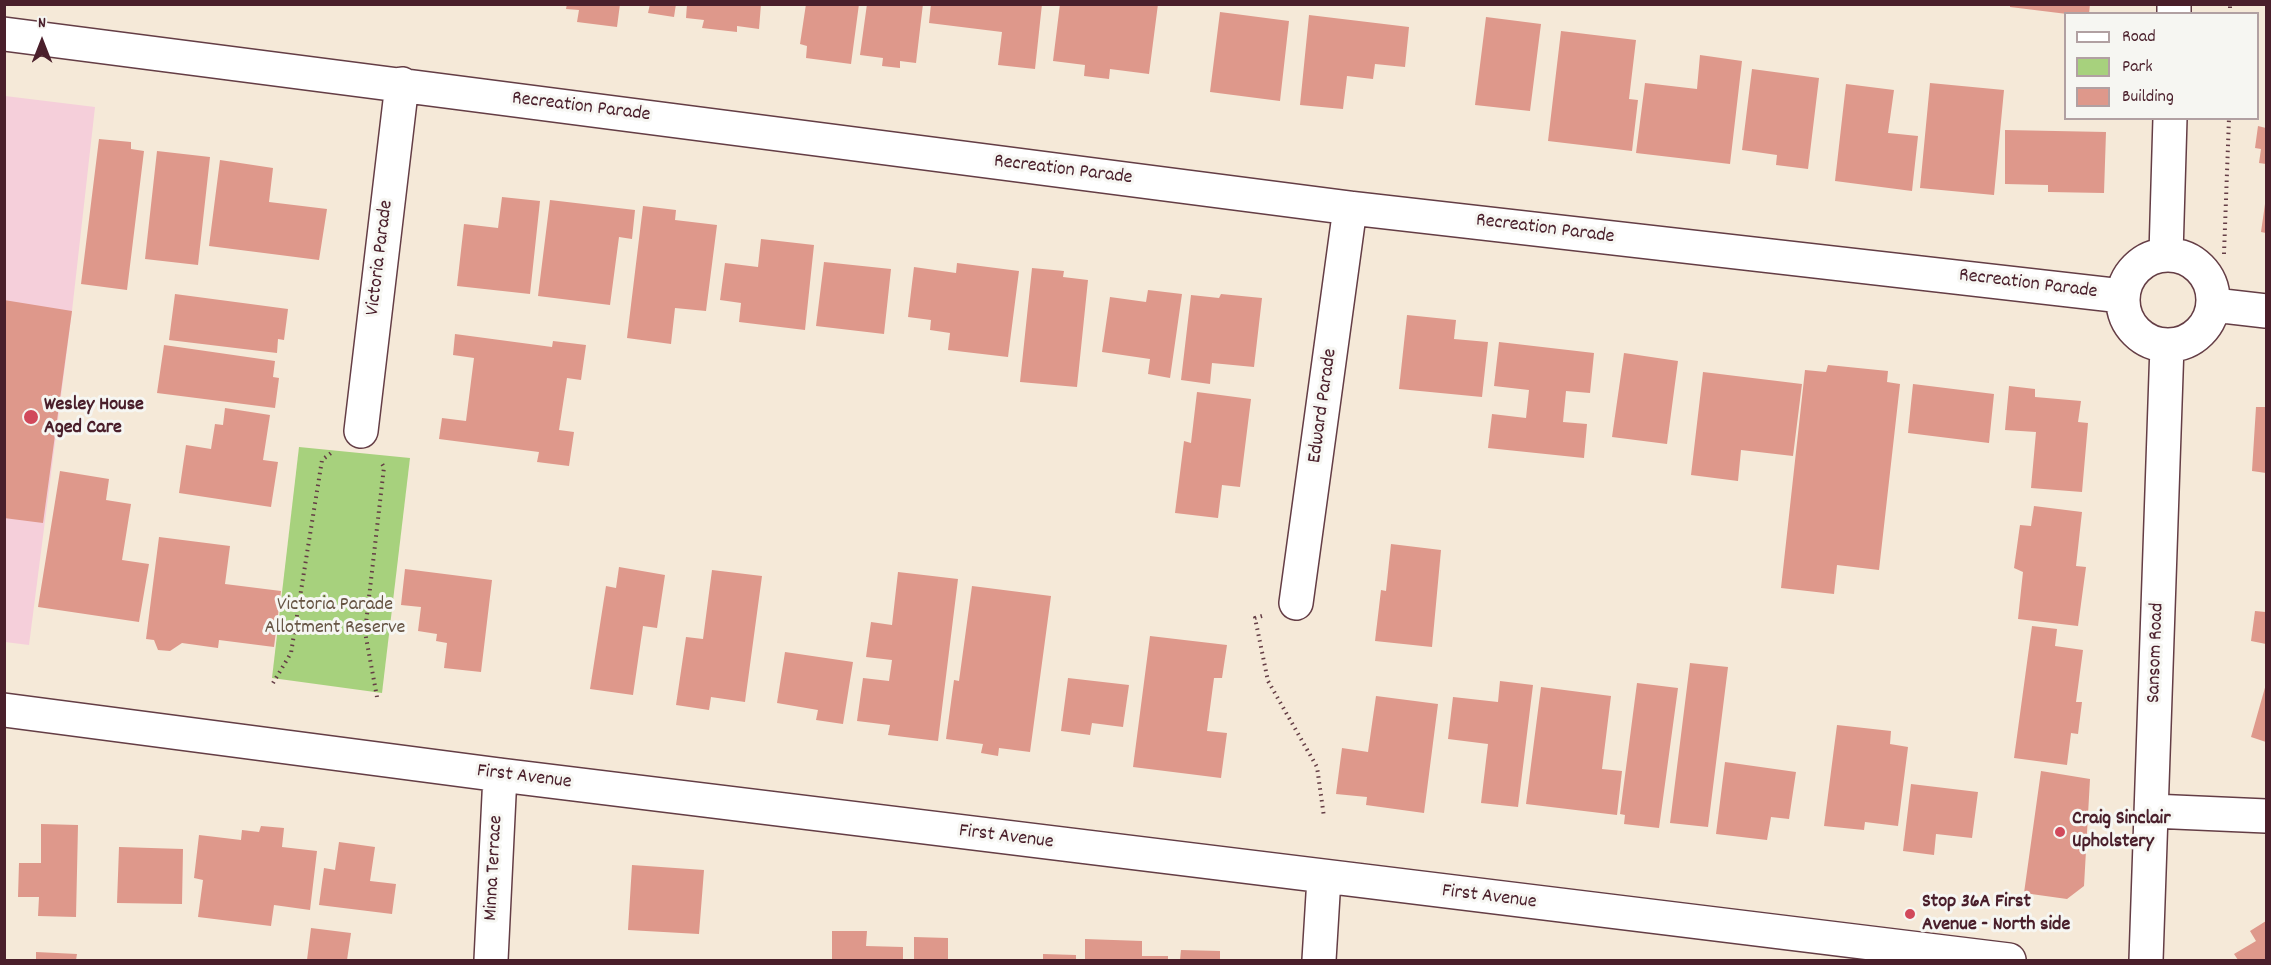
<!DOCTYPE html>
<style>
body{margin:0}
#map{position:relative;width:2271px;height:965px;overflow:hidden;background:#f5e9d8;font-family:Dekko,sans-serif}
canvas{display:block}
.frame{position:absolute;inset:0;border:6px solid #4a1f2b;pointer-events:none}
.legend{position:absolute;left:2064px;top:12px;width:195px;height:108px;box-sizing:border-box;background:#f6f6f2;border:2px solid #b1a0a2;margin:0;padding:8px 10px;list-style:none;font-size:18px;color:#4a1f2b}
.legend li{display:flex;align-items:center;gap:12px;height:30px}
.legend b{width:30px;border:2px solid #b1a0a2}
.north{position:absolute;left:12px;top:12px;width:60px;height:60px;-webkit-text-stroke:4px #f6f6f2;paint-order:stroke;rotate:0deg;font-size:16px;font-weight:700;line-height:24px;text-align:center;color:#4a1f2b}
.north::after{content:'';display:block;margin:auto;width:21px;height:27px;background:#4a1f2b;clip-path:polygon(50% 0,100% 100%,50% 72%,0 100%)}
</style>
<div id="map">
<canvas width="2271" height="965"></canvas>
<div class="frame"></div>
<ul class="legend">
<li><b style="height:8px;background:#fff"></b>Road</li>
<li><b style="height:16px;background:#a7d17d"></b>Park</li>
<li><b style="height:16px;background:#de988b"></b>Building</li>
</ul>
<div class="north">N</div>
</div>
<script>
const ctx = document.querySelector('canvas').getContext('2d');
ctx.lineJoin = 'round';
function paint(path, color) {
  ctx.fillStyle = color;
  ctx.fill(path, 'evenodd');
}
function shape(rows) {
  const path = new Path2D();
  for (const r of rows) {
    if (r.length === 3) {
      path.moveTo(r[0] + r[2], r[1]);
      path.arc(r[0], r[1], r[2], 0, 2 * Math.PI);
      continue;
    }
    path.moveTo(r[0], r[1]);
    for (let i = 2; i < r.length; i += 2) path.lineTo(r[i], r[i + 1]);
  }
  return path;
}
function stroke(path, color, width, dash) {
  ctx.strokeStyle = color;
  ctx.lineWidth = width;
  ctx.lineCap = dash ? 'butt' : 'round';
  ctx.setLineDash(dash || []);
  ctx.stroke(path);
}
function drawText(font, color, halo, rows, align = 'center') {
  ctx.font = font + ' Dekko,sans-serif';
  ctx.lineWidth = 6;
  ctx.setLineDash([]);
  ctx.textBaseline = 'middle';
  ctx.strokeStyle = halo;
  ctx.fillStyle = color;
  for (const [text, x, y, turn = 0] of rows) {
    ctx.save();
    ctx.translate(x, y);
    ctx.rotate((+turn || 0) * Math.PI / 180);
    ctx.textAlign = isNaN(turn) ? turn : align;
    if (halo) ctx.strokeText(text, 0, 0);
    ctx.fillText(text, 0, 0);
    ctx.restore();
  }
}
paint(shape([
 [5,96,95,107,72,311,29,645,5,642]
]), '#f5cfda');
paint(shape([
 [299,447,410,458,382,693,272,678]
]), '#a7d17d');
paint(shape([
 [567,4,620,4,617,27,577,22,579,10,566,9],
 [650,4,676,4,674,17,648,13],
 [687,4,761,4,759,29,737,26,737,32,702,28,704,20,686,18],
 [806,4,859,4,851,64,806,58,807,46,800,44],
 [867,4,923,4,916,63,900,61,900,68,882,66,883,58,860,55],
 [931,4,1042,4,1035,69,998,65,1002,32,929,23],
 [1060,4,1158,4,1149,74,1110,69,1109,79,1084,76,1085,65,1053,61],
 [2010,4,2090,4,2089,14,2067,14,2010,7],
 [1220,12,1289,21,1280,101,1210,92],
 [1309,15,1409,27,1405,67,1375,64,1373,79,1347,76,1343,109,1300,105],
 [1486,17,1541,24,1530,111,1475,105],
 [1561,31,1636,40,1629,99,1638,100,1632,151,1548,141],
 [1700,55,1742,61,1730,164,1636,153,1645,83,1697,89],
 [1752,69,1819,78,1808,169,1776,165,1777,155,1742,150],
 [1930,83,2004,90,1994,195,1920,188],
 [1846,84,1894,90,1888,133,1918,136,1912,191,1835,181],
 [2258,126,2266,128,2266,164,2259,163,2261,149,2255,148],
 [2005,130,2106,132,2104,193,2048,192,2048,185,2005,184],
 [99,139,131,142,131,149,144,151,127,290,81,284],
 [157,151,210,157,198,265,145,259],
 [220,160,273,168,269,202,327,209,319,260,209,246],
 [502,197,540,201,530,294,457,286,464,224,498,228],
 [550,200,635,210,632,239,619,237,610,305,538,296],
 [2265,204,2266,204,2266,233,2261,232],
 [643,206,676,210,675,220,717,225,706,311,675,308,671,344,627,338],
 [761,239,814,245,805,330,739,322,741,303,720,300,725,263,758,267],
 [824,262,891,269,884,334,816,326],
 [957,263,1019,271,1008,357,948,350,950,333,930,330,931,320,908,317,914,267,956,273],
 [1032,268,1064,271,1063,277,1088,280,1077,387,1020,382],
 [1148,290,1182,294,1170,378,1148,374,1150,359,1102,352,1110,297,1146,302],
 [175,294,288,309,284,340,278,339,277,353,169,340],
 [1221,294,1262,298,1254,367,1212,363,1210,384,1181,380,1191,295,1219,298],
 [4,300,72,311,43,523,4,518],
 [1407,315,1456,320,1454,339,1488,342,1482,397,1399,389],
 [455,334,552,347,553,341,586,345,581,380,567,378,559,430,574,432,569,466,537,462,539,452,439,439,442,418,466,421,474,358,453,355],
 [1499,342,1594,353,1590,393,1566,391,1563,422,1587,424,1584,458,1488,448,1492,414,1526,418,1529,390,1494,386],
 [164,345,275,361,273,377,279,378,275,408,157,393],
 [1624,353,1678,361,1667,444,1612,437],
 [1828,365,1888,371,1887,382,1900,384,1879,570,1837,565,1834,594,1781,588,1805,370,1826,372],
 [1703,372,1802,384,1793,456,1741,450,1738,481,1691,475],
 [1913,384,1994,394,1989,443,1908,433],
 [2009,386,2035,389,2035,397,2081,401,2078,422,2088,423,2082,492,2031,488,2036,432,2005,430],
 [1197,392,1251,399,1240,487,1222,485,1218,518,1175,513,1184,441,1191,443],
 [2256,407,2266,407,2266,473,2252,471],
 [225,408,270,415,263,460,278,462,271,507,179,493,186,445,211,449,215,424,223,425],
 [60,471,109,479,106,500,131,504,122,560,149,564,139,622,38,607],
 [2034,506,2082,512,2076,566,2086,567,2078,626,2018,619,2023,572,2014,568,2020,525,2031,526],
 [159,537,230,546,225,584,281,591,274,647,219,640,218,648,182,643,170,651,158,650,154,640,146,639],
 [1391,544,1441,550,1432,647,1375,641,1381,590,1386,591],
 [619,567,665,575,657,628,643,626,633,695,590,689,606,586,616,588],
 [405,569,492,580,481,672,444,668,447,643,436,641,437,634,418,631,421,607,401,605],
 [712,570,762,576,745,702,711,697,709,710,676,705,686,637,703,639],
 [898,572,958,579,938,741,888,735,890,725,857,721,863,678,889,681,892,660,866,657,871,622,892,625],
 [972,586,1051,596,1030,752,999,748,998,756,981,753,983,744,946,739,954,680,959,681],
 [2255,611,2266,612,2266,644,2251,641],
 [2032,626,2057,629,2055,646,2083,650,2076,702,2082,702,2078,734,2071,733,2067,765,2014,758],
 [1150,636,1227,645,1222,678,1214,678,1207,731,1227,733,1221,778,1133,767],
 [785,652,853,662,843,724,816,720,818,710,777,703],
 [1690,663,1728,667,1708,827,1670,823],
 [1068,678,1129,685,1123,727,1092,723,1090,735,1061,731],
 [1500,681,1533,685,1518,807,1481,803,1488,744,1448,739,1453,697,1498,702],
 [1637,683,1678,688,1659,828,1624,824,1625,815,1620,814],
 [2266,684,2266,742,2251,737],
 [1541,687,1611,696,1602,769,1622,771,1617,815,1526,804],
 [1376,696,1438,704,1424,813,1366,805,1367,797,1336,794,1342,748,1368,752],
 [1837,725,1891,731,1890,744,1908,747,1898,826,1865,822,1864,830,1824,826],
 [1725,762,1796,772,1789,819,1771,817,1767,840,1716,834],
 [2041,771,2090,779,2084,886,2067,899,2024,893],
 [1911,784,1978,792,1972,838,1936,834,1934,855,1903,851],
 [41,824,78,825,76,917,38,916,39,897,18,897,19,863,41,863],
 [261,826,284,828,282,847,317,851,310,910,274,905,271,926,198,917,203,880,194,878,199,835,241,840,242,830,259,832],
 [339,842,375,847,370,881,396,884,392,914,319,905,324,868,335,870],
 [119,847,183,849,182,904,117,903],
 [632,865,704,870,699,934,628,930],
 [2266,921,2266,960,2238,960,2234,954,2256,941,2250,931],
 [311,928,351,933,347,960,307,960],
 [832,931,867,931,866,946,903,947,903,960,832,960],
 [914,937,948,938,948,960,914,960],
 [1085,939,1142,941,1142,956,1168,956,1168,960,1085,960],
 [1181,950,1220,951,1220,960,1180,960],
 [36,952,77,954,76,960,36,960],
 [1043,954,1076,955,1076,960,1043,960]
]), '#de988b');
const minor = shape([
 [2174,14,2174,4],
 [4,34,1350,208,2122,296],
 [2166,254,2170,118],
 [2168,300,45],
 [2214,305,2266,311],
 [361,431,402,84],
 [1296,603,1350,208],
 [4,710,500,775,2009,960],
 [2152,811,2266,816],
 [491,960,500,775],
 [1319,960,1324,878],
 [2146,960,2167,345]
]);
stroke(minor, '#643d45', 36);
stroke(shape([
 [2230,14,2230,4],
 [2224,254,2229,118],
 [1262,616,1255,618,1268,681,1317,767,1324,817],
 [273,683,291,653,322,460,331,453],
 [377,697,365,632,384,467,381,462]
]), '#643d45', 4, [1.5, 4.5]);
stroke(minor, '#fff', 33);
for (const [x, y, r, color] of [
 [31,417,8,"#d1495b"],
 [2060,832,6,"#d1495b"],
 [1910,914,6,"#d1495b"]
]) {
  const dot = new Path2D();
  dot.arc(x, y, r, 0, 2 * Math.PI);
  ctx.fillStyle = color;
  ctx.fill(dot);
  stroke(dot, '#f6f6f2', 2);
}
drawText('20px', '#4a1f2b', '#f6f6f2', [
 ["Recreation Parade",581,108,7],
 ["Recreation Parade",1063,171,7],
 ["Recreation Parade",1545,230,7],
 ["Victoria Parade",381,258,-83],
 ["Recreation Parade",2028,285,7],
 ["Edward Parade",1324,406,-82],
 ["Sansom Road",2157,653,-88],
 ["First Avenue",524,778,7],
 ["First Avenue",1006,838,7],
 ["Minna Terrace",495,868,-87],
 ["First Avenue",1489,898,7]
]);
drawText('bold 20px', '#4a1f2b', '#f6f6f2', [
 ["Wesley House",44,406],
 ["Aged Care",44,429],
 ["Craig Sinclair",2072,820],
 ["Upholstery",2072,843],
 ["Stop 36A First",1922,903],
 ["Avenue - North side",1922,926]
], 'left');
drawText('20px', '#665444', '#f6f6f2', [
 ["Victoria Parade",335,606],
 ["Allotment Reserve",335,629]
]);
</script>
